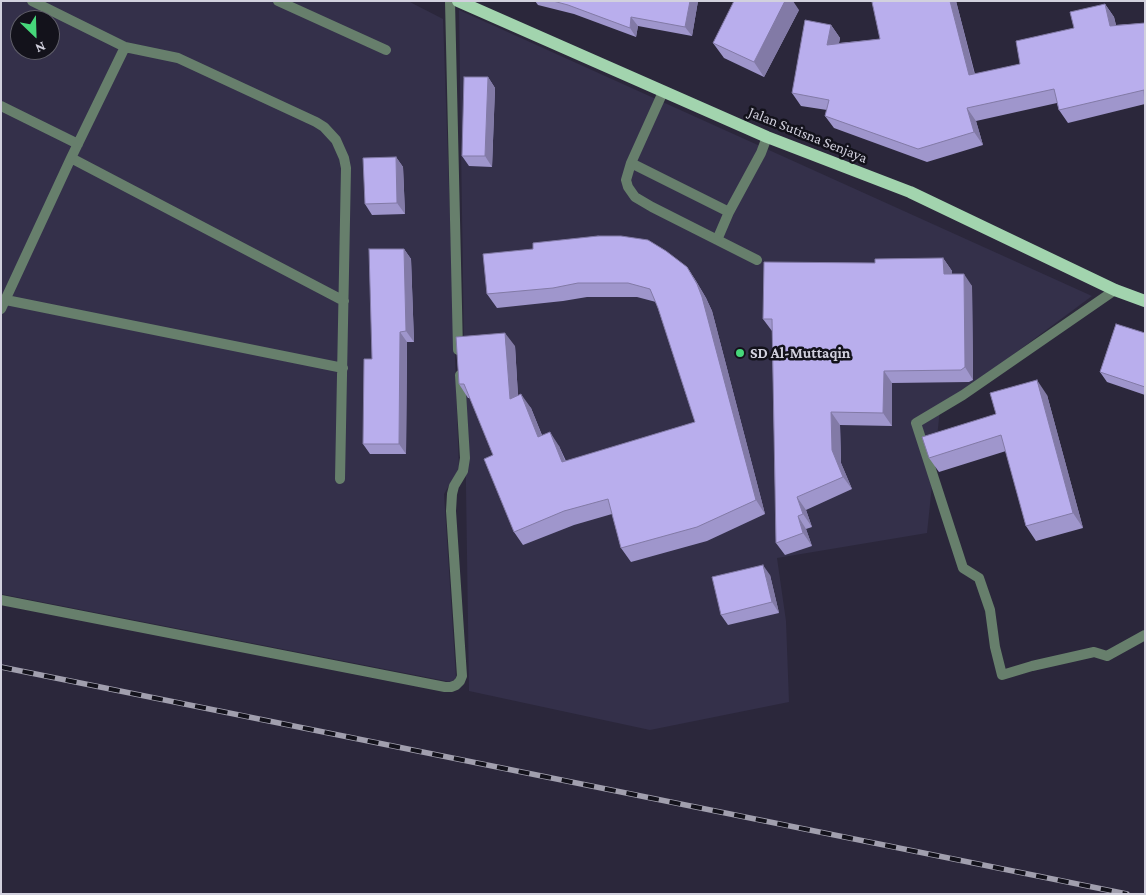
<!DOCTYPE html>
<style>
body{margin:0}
#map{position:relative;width:1146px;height:895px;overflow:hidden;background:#2b273b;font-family:"Crimson Pro",serif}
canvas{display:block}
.frame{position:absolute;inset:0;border:2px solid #d2d1de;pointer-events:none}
.north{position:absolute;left:10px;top:10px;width:50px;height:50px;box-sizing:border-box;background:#13121b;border:1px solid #5f5e69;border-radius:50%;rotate:156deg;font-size:14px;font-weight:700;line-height:20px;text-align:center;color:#d2d1de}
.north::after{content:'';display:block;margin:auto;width:18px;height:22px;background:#46d77a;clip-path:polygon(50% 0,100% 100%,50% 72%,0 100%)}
</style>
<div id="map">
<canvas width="1146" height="895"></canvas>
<div class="frame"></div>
<div class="north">N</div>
</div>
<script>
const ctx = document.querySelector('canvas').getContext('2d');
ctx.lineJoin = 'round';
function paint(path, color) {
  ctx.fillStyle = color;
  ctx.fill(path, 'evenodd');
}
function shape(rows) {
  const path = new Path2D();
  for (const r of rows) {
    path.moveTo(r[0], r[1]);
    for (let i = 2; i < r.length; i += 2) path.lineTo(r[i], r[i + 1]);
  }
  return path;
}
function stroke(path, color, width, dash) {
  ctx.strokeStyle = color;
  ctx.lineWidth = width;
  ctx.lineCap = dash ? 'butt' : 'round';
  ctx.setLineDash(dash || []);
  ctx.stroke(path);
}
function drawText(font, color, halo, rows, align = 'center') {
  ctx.font = font + ' "Crimson Pro",serif';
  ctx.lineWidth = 5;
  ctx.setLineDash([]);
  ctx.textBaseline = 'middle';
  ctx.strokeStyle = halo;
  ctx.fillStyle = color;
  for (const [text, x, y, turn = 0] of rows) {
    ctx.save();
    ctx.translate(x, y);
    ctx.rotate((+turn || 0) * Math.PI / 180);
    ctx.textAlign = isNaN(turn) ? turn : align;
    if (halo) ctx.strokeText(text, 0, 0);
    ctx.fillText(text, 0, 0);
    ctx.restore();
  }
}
paint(shape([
 [1,1,408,1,443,19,459,469,444,494,456,678,451,682,1,594],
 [20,20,50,20,50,50,20,50],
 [459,10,1092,296,940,409,927,533,777,558,786,621,789,702,650,730,469,691]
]), '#34304a');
stroke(shape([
 [32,1,125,47,178,58,316,122,324,127,336,140,344,158,346,168,340,479],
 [278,1,386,50],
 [663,92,631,163,626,180,628,187,635,197,652,207,757,260],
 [1,106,78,144],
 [71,158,344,301],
 [631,163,729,212],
 [717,240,729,212,761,153,767,137],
 [6,300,343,368],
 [1,309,71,158,125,47]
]), '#677f6c', 10);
stroke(shape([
 [450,1,458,350],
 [1115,290,963,395,916,423,963,568,979,578,990,610,995,647,1002,675,1032,666,1094,652,1107,656,1145,635],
 [1,600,445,687,451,687,456,685,460,681,462,676,451,511,452,494,454,486,463,471,465,458,460,375]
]), '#677f6c', 10);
stroke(shape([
 [458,1,767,137,910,192,1115,290,1145,301]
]), '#a2d4ae', 12);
const rail = shape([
 [1,667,1127,894]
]);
stroke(rail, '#a19fae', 5.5);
stroke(rail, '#13121b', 4, [11]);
paint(shape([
 [535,1,698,1,692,36,638,26,636,37,574,14,538,5],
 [876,1,956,1,975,74,1020,64,1074,28,1105,4,1114,17,1116,25,1145,23,1145,104,1068,123,1059,110,1057,103,976,121,983,145,927,162,834,128,825,116,827,110,801,106,792,93,831,25,840,38,839,43,880,39],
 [799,10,764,77,724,58,713,43],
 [488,77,495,88,492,167,469,166,462,156],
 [396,157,403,167,405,214,372,215,365,204],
 [404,249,411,259,414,342,407,342,406,454,370,454,363,444],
 [943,258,952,271,952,274,972,286,973,380,969,382,892,383,892,426,840,425,841,463,852,489,806,510,812,527,806,529,812,546,785,555,776,543,772,331,763,319,875,263],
 [687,267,696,281,706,298,712,311,765,514,707,541,631,562,621,548,612,514,574,525,523,545,514,532,493,455,470,398,468,398,459,384,515,346,518,396,531,408,542,435,559,446,566,461,695,422,658,308,656,302,637,297,587,297,563,301,497,308,487,294],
 [1145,333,1145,395,1107,382,1100,372],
 [1047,395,1083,528,1036,541,1026,526,1006,451,939,472,929,458,996,414],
 [770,575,779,613,728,625,721,615]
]), '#9f96cc');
paint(shape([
 [690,1,698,1,692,36,685,27],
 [785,1,793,1,799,10,764,77,754,62],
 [950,1,956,1,978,88,969,75],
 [1105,4,1114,17,1119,39,1110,26],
 [631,17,638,26,636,37,630,28],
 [831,25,840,38,836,57,827,45],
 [488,77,495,88,492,167,485,156],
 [967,108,976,121,983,145,974,132],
 [396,157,403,167,405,214,397,203],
 [404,249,411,259,414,342,406,331],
 [943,258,952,271,952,286,944,274],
 [687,267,696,281,706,298,712,311,765,514,756,500],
 [964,274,972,286,973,380,965,367],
 [400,332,407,342,406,454,399,444],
 [505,333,515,346,519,413,510,399],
 [884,371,892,383,892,426,883,413],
 [1037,380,1047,395,1083,528,1073,513],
 [521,394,531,408,548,451,538,437],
 [831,412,840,425,841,463,852,489,843,477,832,450],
 [550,432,559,446,571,476,562,462],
 [797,497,806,510,812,527,803,514],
 [798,516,806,529,812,546,803,533],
 [763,565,770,575,779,613,772,602]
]), '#827aa6');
const building = shape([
 [553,1,690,1,685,27,631,17,630,28,568,5,553,1],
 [734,1,785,1,754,62,713,43,734,1],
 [876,1,950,1,969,75,1020,64,1016,41,1074,28,1070,12,1105,4,1110,26,1145,23,1145,105,1144,90,1059,110,1054,89,967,108,974,132,918,149,825,116,829,100,792,93,805,20,831,25,827,45,880,39,872,2,876,1],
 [464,77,488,77,485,156,462,156,464,77],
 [396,157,397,203,365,204,363,158,396,157],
 [598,236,621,236,648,240,666,251,687,267,697,284,702,297,756,500,697,527,621,548,608,499,564,511,514,532,484,459,493,455,464,384,459,384,456,337,505,333,510,399,521,394,538,437,550,432,562,462,695,422,658,308,650,289,628,283,578,283,553,288,487,294,483,254,533,249,533,243,598,236],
 [369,249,404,249,406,331,400,332,399,444,363,444,364,359,372,359,369,249],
 [943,258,944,274,964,274,965,367,961,370,884,371,883,413,831,412,832,450,843,477,797,497,803,514,798,516,803,533,776,543,772,319,763,319,764,262,875,263,875,259,943,258],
 [1116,324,1145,333,1145,387,1100,372,1116,324],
 [1037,380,1073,513,1026,526,1001,435,929,458,922,437,996,414,990,393,1037,380],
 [763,565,772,602,721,615,712,577,763,565]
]);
paint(building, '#b9aeed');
stroke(building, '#827aa6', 1);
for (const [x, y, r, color] of [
 [740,353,5,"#46d77a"]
]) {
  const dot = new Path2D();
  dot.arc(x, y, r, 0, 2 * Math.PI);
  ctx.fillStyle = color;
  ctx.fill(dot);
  stroke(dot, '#13121b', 2);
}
drawText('15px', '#d2d1de', '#13121b', [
 ["Jalan Sutisna Senjaya",808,135,22]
]);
drawText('bold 15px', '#d2d1de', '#13121b', [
 ["SD Al-Muttaqin",750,353]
], 'left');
</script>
